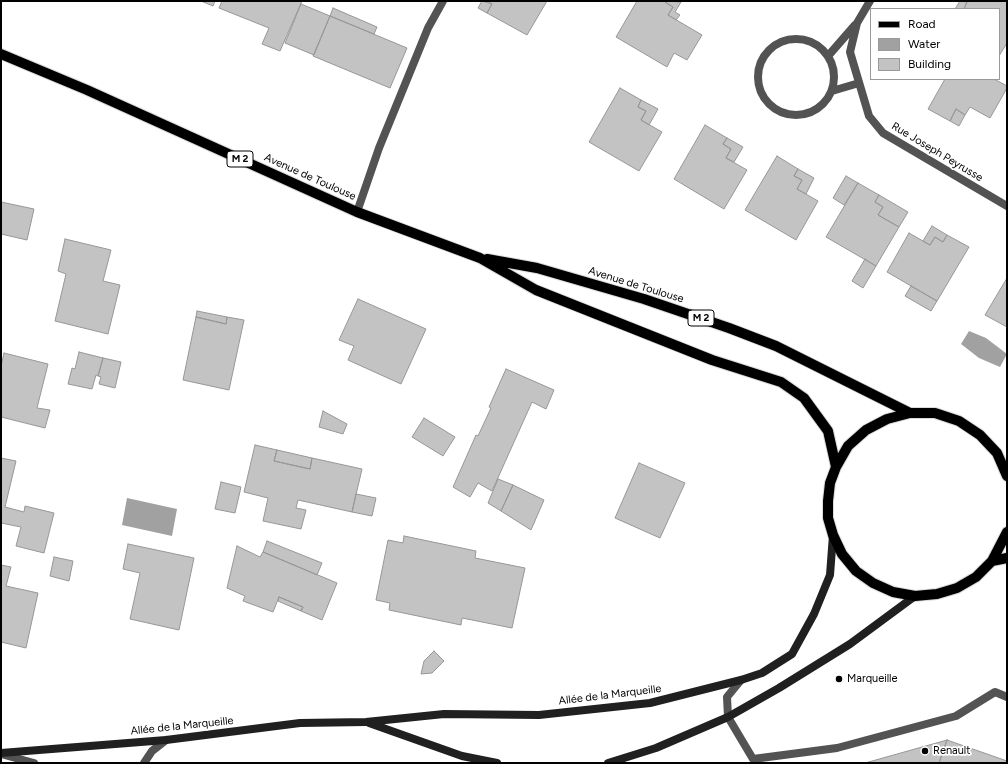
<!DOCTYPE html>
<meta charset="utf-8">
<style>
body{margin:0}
#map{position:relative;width:1008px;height:764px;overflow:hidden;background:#fff;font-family:Figtree,sans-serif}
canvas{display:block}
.frame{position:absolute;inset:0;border:2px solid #000;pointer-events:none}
.legend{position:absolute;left:870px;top:8px;width:130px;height:72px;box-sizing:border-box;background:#fff;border:1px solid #999;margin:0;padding:5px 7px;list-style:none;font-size:12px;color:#000}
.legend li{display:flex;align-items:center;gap:8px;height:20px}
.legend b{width:20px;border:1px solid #999}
</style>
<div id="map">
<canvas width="1008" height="764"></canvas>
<div class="frame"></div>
<ul class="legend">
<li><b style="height:5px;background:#000"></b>Road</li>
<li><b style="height:11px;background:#a1a1a1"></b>Water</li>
<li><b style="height:11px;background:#c3c3c3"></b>Building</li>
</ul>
</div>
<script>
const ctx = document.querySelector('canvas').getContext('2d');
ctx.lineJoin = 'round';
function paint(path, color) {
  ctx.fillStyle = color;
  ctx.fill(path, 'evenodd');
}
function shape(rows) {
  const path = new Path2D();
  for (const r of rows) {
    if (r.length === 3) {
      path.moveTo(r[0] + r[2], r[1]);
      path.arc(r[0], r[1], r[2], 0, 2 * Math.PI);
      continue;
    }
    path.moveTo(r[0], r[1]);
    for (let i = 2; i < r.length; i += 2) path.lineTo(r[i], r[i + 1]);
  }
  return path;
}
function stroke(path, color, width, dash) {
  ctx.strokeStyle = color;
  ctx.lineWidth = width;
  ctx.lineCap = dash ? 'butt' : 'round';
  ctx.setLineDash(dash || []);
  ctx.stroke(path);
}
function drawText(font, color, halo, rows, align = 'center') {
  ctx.font = font + ' Figtree,sans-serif';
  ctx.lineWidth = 3.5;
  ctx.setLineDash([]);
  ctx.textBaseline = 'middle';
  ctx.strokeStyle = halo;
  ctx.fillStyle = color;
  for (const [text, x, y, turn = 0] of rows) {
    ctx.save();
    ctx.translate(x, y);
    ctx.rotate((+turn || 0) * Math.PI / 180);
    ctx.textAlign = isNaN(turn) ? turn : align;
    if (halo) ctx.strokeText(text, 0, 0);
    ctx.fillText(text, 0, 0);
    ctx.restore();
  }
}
paint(shape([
 [969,331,986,338,1007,354,1000,367,979,358,961,344],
 [127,498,177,509,172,536,122,525]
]), '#a1a1a1');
const building = shape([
 [201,1,215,1,213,6,201,1],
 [222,1,302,1,280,51,262,44,269,28,219,8,222,1],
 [482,1,492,4,487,13,478,8,482,1],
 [486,1,547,1,527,35,487,13,492,4,486,1],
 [637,1,666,1,665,2,673,7,668,15,702,35,687,60,674,53,667,67,616,37,637,1],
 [666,1,681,2,675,12,680,15,676,20,668,15,673,7,665,2,666,1],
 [960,1,967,2,964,9,955,9,960,1],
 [965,1,1007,1,1007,43,999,56,999,9,964,9,967,2,965,1],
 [301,4,330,16,314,55,285,43,301,4],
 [333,8,377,27,374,34,330,16,333,8],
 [330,16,407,48,390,88,313,56,330,16],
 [945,79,994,79,1007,86,1007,88,990,118,970,107,965,115,956,109,950,121,928,109,945,79],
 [620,88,641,100,638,107,646,111,641,120,662,132,639,171,589,142,620,88],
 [641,100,658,109,649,125,641,120,646,111,638,107,641,100],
 [956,109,965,115,959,126,950,121,956,109],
 [705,125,727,138,723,144,731,149,726,158,747,170,724,209,674,179,705,125],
 [727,138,743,147,734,162,726,158,731,149,723,144,727,138],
 [777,156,798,169,794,176,802,180,797,189,818,201,796,240,745,210,777,156],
 [798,169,814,178,806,194,797,189,802,180,794,176,798,169],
 [846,176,858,183,844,205,833,198,846,176],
 [858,183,879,195,875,202,883,207,878,215,899,227,876,266,826,237,858,183],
 [879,195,908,212,899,227,878,215,883,207,875,202,879,195],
 [1,202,34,209,27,240,1,234,1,202],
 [932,226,947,235,943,242,935,237,930,245,923,241,932,226],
 [909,233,930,245,935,237,943,242,947,235,969,247,937,301,887,272,909,233],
 [65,239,111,250,103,281,120,285,108,334,55,321,66,274,58,271,65,239],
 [865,259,876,266,863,288,852,281,865,259],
 [1007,278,1007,327,985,315,1007,278],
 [911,286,937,301,931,311,905,296,911,286],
 [358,299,426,329,401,384,348,360,354,346,339,340,358,299],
 [197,311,227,317,226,324,196,317,197,311],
 [196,317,226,324,227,317,244,320,229,390,183,380,196,317],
 [79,352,103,358,98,376,96,375,92,389,68,384,72,368,75,369,79,352],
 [4,353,48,364,37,408,50,410,45,428,1,417,1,366,4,353],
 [103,358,121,362,115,388,99,384,101,377,98,376,103,358],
 [506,369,554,390,546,409,532,402,492,491,478,483,470,497,453,487,476,435,478,436,491,408,489,407,506,369],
 [323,411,347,424,343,434,319,427,323,411],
 [424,418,455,437,443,456,412,437,424,418],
 [255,445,277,450,274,461,310,469,312,458,362,469,352,512,298,500,296,508,306,510,301,529,263,521,268,498,244,492,255,445],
 [277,450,312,458,310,469,274,461,277,450],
 [1,458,16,461,5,507,24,512,25,506,54,513,44,553,16,546,21,527,1,523,1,458],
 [639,463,685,483,660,538,615,518,639,463],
 [498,479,513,485,501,511,488,503,498,479],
 [221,482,241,487,235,513,215,509,221,482],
 [513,485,544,500,531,530,501,511,513,485],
 [356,494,376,498,372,516,352,512,356,494],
 [404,536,476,551,475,558,525,568,512,628,462,618,461,625,389,610,390,603,376,600,388,540,403,543,404,536],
 [267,541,322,563,317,575,263,552,267,541],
 [128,544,194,558,179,630,130,619,140,573,123,569,128,544],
 [237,546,260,557,263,552,337,583,322,620,301,611,303,607,279,597,273,612,243,601,245,596,227,588,237,546],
 [54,557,73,561,69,581,50,576,54,557],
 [1,565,11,567,6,586,38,593,26,648,1,642,1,565],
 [279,597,303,607,301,611,278,601,279,597],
 [434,651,444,661,432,673,421,674,424,661,434,651],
 [947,740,1007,761,1007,763,939,763,947,740],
 [947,740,939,763,865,763,947,740]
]);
paint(building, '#c3c3c3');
stroke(building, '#979797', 1);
const primary = shape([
 [1,54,87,90,357,212,480,258,536,290,712,360,781,382,804,398,828,431,836,467],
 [487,259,537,268,644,299,729,328,776,346,910,413],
 [1007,476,997,453,980,435,959,421,935,413,910,413,887,419,866,430,848,446,836,467,830,483,828,501,828,518,833,535,842,554,856,571,873,583,893,592,915,596,937,594,957,588,976,577,992,561,1007,532],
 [992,561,1007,558]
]);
stroke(primary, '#dbdbdb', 12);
stroke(shape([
 [741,680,727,697,728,717,753,759,837,748,956,716,995,692,1007,697],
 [1,754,34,763],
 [144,763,152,751,166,740]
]), '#535353', 8);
stroke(shape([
 [870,1,857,23,850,52,869,116,883,133,1007,206],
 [796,77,38],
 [828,56,855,25],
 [832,91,859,83],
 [357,212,379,148,428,28,443,1]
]), '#535353', 8);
stroke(shape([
 [369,723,462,756,497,763],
 [1,753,166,740,300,723,366,722,444,714,539,715,650,703,741,680,762,673,792,654,814,614,830,575,833,535],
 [608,763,656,748,728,717,779,688,850,644,915,596]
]), '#202020', 8);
stroke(primary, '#000', 10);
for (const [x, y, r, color] of [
 [839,679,4,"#000"],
 [925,751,4,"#000"]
]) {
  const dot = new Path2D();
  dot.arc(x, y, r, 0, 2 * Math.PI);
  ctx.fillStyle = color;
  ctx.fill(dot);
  stroke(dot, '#fff', 1.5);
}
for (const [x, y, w] of [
 [240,159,26],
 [701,318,26]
]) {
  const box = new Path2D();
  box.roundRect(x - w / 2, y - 8, w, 16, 3);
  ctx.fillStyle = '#fff';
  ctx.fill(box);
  stroke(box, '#000', 1);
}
drawText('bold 10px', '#000', null, [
 ["M 2",240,159],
 ["M 2",701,318]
]);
drawText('11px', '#000', '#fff', [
 ["Rue Joseph Peyrusse",937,152,31],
 ["Avenue de Toulouse",310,177,24],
 ["Avenue de Toulouse",636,285,17],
 ["Allée de la Marqueille",610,695,-7],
 ["Allée de la Marqueille",182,726,-6]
]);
drawText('11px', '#000', '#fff', [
 ["Marqueille",847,679],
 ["Renault",933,751]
], 'left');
</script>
